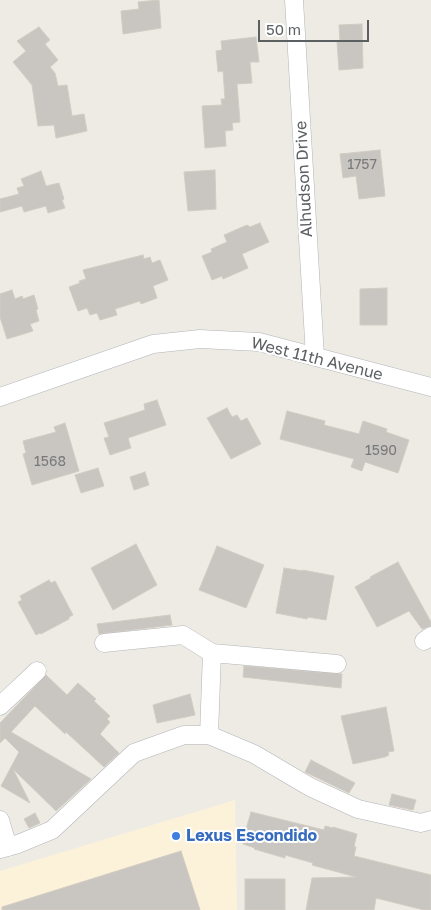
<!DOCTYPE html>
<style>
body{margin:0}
#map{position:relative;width:431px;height:910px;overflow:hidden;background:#edebe4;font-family:"Golos Text",sans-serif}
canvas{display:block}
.scale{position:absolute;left:258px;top:20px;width:111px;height:22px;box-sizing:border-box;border:2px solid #5c6063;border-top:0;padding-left:6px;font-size:15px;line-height:18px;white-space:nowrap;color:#5c6063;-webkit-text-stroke:4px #fff;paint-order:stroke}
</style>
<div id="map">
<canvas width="431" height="910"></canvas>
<div class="scale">50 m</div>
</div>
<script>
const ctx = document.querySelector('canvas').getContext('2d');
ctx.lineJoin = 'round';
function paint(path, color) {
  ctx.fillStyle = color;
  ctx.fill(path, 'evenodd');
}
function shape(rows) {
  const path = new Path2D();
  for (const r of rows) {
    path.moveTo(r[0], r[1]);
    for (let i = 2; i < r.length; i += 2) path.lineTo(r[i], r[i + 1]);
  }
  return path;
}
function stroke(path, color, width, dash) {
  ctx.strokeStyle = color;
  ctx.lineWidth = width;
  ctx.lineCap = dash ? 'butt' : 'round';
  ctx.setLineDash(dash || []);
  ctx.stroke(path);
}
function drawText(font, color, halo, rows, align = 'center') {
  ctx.font = font + ' "Golos Text",sans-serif';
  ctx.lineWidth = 4;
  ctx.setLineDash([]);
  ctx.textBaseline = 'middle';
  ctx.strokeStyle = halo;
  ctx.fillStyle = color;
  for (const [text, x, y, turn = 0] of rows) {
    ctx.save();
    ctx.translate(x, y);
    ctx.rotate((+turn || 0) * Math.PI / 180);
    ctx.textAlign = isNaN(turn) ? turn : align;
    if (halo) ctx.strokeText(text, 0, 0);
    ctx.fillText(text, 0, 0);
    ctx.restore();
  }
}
paint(shape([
 [235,800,237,910,0,910,0,871]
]), '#fcf2da');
const building = shape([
 [159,0,161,28,123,34,121,11,139,9,138,2,159,0],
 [362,24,363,68,339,70,337,42,340,42,339,25,362,24],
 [39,27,50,40,45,44,58,60,50,67,55,73,58,86,67,85,72,116,84,114,87,131,56,138,54,125,38,126,32,85,13,62,26,51,17,41,39,27],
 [256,37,259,62,250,62,252,83,237,84,240,122,232,123,233,130,225,131,226,146,205,148,202,106,222,105,221,99,225,99,223,71,218,72,216,51,222,50,221,41,256,37],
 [380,150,385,196,359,199,356,176,343,178,340,154,380,150],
 [215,170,216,209,188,211,184,172,215,170],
 [41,171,46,186,59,183,64,199,62,200,65,208,48,213,46,206,24,212,22,206,0,212,0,199,19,194,17,188,24,186,21,179,41,171],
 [260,223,269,242,242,254,248,268,223,279,222,276,212,280,202,256,212,252,211,249,227,242,224,235,247,225,250,227,260,223],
 [143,255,144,259,150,257,152,263,160,260,168,280,153,286,157,298,141,304,140,301,115,309,117,315,100,320,97,313,90,315,87,308,78,311,69,287,80,283,79,281,86,279,83,270,143,255],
 [387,288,387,325,360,325,360,289,387,288],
 [12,290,15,299,22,296,23,299,34,295,38,309,36,310,39,321,30,324,33,331,7,339,0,317,0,294,12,290],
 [157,400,166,425,128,438,131,448,110,455,104,438,109,437,104,423,145,410,144,404,157,400],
 [227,408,232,417,237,415,241,421,247,418,261,444,231,459,207,418,227,408],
 [287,411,325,421,324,425,359,434,363,421,387,429,386,432,409,440,398,473,365,462,362,471,351,467,354,459,280,439,287,411],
 [65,423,79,471,32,485,23,454,26,453,23,441,56,432,54,427,65,423],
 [98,468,104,486,81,493,75,475,98,468],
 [145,472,149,485,134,490,130,477,145,472],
 [136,544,157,585,113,610,91,568,136,544],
 [217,546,264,565,246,608,199,590,217,546],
 [398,562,431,622,431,626,422,629,409,611,377,627,355,587,371,578,370,577,398,562],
 [284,568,303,571,303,570,334,576,326,620,308,617,307,619,276,613,284,568],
 [49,580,51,583,55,581,73,615,69,617,69,619,41,634,40,633,36,635,18,602,22,600,20,596,49,580],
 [170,615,172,625,99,634,97,624,170,615],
 [244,666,342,674,341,688,243,677,244,666],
 [46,675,67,695,78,683,96,699,94,701,110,716,107,719,110,722,100,734,119,753,104,767,66,732,65,734,35,706,11,732,91,779,56,811,13,769,30,803,1,786,19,752,5,738,0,743,0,723,46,675],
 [190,694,195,715,157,723,153,705,190,694],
 [386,707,394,751,388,752,389,755,385,757,353,764,341,716,386,707],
 [311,760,355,783,349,793,305,772,311,760],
 [392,794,416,800,413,810,389,805,392,794],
 [251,812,324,830,325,826,333,828,333,827,357,834,354,846,356,847,354,856,431,875,431,910,424,910,376,898,374,910,306,910,312,878,356,877,312,865,313,863,285,855,285,858,254,849,255,848,243,844,244,836,251,812],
 [35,813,40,823,29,828,24,819,35,813],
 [181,851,200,910,2,910,2,907,181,851],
 [245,879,285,879,285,910,245,910,245,879]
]);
paint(building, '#c9c5c0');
stroke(building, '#d2ccc2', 1);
const minor = shape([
 [294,0,315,357],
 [0,397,153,344,200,339,259,342,431,387],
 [424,641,431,636],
 [104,643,183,635,212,653],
 [0,706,37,671],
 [209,735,212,653,337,664],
 [0,820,8,847],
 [0,849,18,844,52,830,134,753,184,735,209,735,254,754,310,787,358,809,421,823,431,820]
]);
stroke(minor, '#b1b4b8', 19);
stroke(minor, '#fff', 18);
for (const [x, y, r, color] of [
 [176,836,5,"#3f7fe0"]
]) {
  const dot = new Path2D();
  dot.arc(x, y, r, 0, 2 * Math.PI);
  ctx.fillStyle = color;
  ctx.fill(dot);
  stroke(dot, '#fff', 2);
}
drawText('14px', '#77797a', null, [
 ["1757",362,165],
 ["1590",381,451],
 ["1568",50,462]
]);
drawText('16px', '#5c6063', '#fff', [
 ["Alhudson Drive",304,179,-93],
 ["West 11th Avenue",317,359,14]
]);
drawText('bold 16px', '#366cbe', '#fff', [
 ["Lexus Escondido",186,836]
], 'left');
</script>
